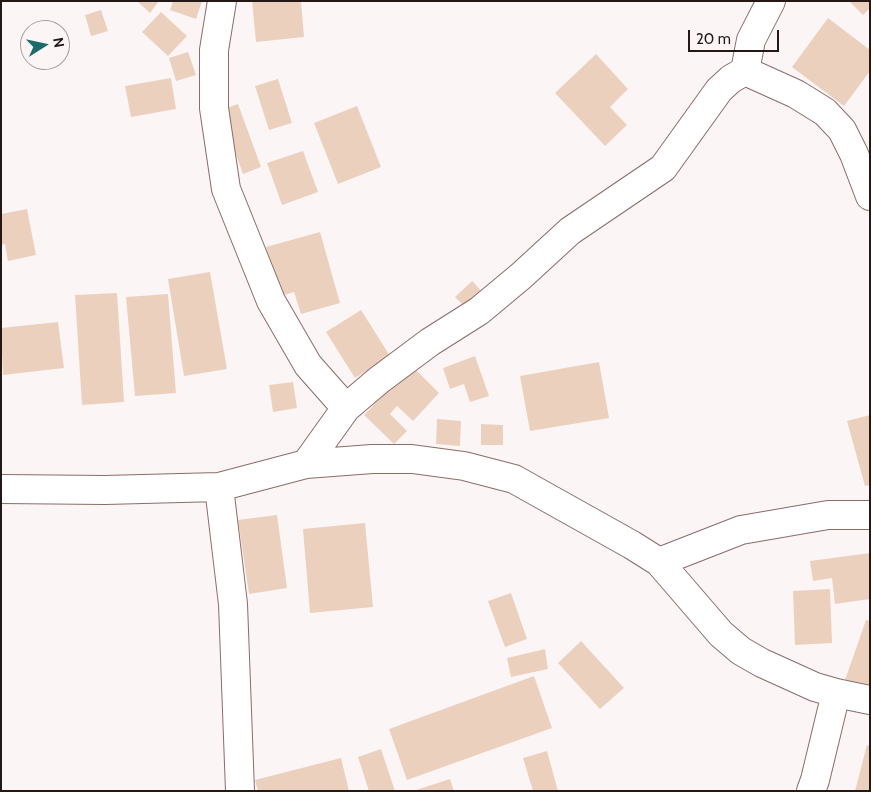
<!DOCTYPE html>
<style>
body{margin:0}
#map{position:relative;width:871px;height:792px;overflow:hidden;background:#fcf5f5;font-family:Cabin,sans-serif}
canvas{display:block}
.frame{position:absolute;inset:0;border:2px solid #241817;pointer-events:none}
.north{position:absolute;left:20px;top:20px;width:50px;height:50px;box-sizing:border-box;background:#fcf5f5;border:1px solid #a69d9c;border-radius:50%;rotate:80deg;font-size:14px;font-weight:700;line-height:20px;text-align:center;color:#241817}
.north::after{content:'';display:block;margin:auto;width:18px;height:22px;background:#1d6a6a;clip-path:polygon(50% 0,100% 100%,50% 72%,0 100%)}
.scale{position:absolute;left:688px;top:30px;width:91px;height:22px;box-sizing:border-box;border:2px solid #241817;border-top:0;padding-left:6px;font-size:15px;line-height:18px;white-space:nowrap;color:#241817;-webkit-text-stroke:4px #fcf5f5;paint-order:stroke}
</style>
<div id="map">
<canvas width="871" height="792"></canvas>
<div class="frame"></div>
<div class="north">N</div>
<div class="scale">20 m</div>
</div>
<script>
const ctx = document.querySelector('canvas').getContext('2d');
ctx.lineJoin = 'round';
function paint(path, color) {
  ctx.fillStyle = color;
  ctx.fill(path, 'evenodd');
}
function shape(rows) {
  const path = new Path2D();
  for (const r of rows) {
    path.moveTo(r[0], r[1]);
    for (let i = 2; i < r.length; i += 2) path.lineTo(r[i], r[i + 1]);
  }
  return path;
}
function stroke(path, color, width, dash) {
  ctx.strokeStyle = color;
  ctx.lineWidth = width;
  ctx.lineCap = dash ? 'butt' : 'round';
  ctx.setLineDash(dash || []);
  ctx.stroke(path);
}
paint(shape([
 [137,1,159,1,150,13],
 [173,1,202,1,196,19,170,10],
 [252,1,301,1,304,37,256,42],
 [849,1,870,1,870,8,863,15],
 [101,10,108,31,91,36,85,15],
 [161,12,187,36,168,56,142,32],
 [828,18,870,50,870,71,844,106,792,67],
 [188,52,196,75,176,81,169,58],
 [596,54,628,89,610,107,627,125,605,146,555,93],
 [171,78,176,109,131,117,125,86],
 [278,79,292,123,269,130,255,86],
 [238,104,261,167,243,174,220,110],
 [357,106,381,167,338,184,314,123],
 [303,151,318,192,282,205,267,163],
 [27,209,36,255,8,261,5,244,1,245,1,214],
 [320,232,340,303,301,314,294,292,281,296,266,247],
 [210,272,227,369,184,376,168,279],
 [472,281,487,297,471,307,466,302,463,305,455,297],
 [117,293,124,402,82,405,75,295],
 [168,294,176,393,135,396,126,297],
 [361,310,390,356,355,378,326,332],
 [58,322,64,368,3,375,1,328],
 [475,356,489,396,470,402,464,384,450,389,443,368],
 [599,362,609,418,530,431,520,376],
 [412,366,439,393,413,421,397,406,390,414,407,431,394,444,364,415],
 [293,382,297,408,273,412,269,385],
 [870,415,870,485,865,486,847,421],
 [437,419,461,421,460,446,436,444],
 [481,424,503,425,503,445,481,445],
 [277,515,287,588,249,594,238,520],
 [365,523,373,607,310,613,303,529],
 [870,553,870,599,835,604,832,578,813,581,810,561],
 [830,589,832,643,795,645,793,591],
 [511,593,527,639,505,647,488,601],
 [866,620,870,621,870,689,845,680],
 [581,641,624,688,600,709,558,663],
 [545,649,548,669,511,677,507,658],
 [534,676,552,728,407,780,389,729],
 [867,745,870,746,870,791,855,791],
 [381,749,395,791,369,791,358,757],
 [547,751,558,791,533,791,523,758],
 [341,758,349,791,258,791,255,780],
 [450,779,454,791,416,791,416,790]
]), '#ecd0be');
const minor = shape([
 [222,1,214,50,214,108,226,189,271,301,308,365,346,408],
 [745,71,751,40,771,1],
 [306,464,346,408,379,380,430,342,479,311,521,276,570,231,663,168,719,90,731,79,745,71,796,94,825,112,842,130,854,154,870,196],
 [219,487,233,604,240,791],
 [1,489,105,490,219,487,306,464,372,459,412,459,464,466,514,479,632,545,659,562,721,634,741,651,762,663,815,687,836,693,870,700],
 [659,562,741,530,828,515,870,515],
 [811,791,815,780,836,693]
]);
stroke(minor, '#8a6c6a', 30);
stroke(minor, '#fff', 28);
</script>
